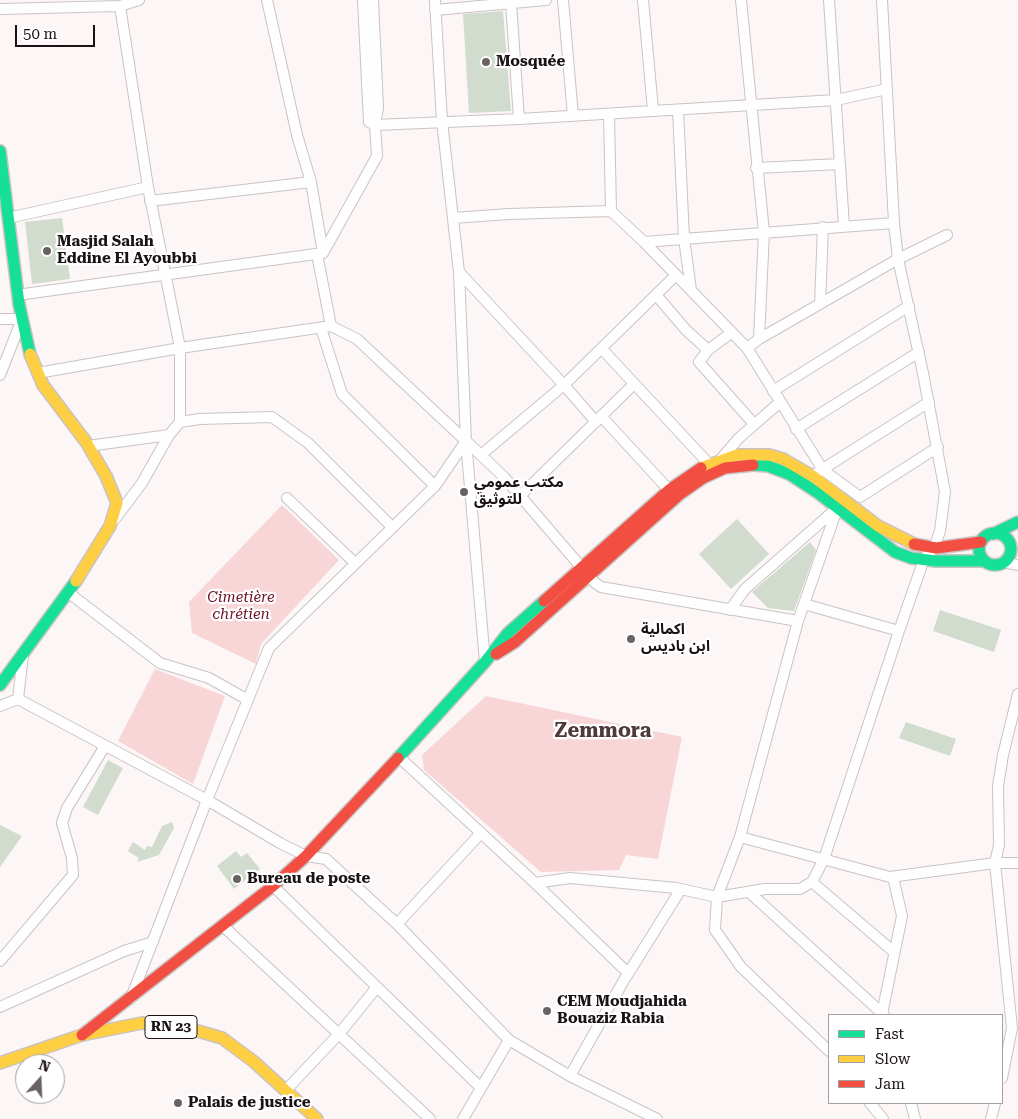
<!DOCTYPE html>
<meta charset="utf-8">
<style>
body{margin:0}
#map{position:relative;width:1018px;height:1119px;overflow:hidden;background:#fcf6f6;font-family:"Roboto Serif",serif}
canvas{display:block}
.legend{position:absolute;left:828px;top:1014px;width:175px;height:90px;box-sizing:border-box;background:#fff;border:1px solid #a4a0a1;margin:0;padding:6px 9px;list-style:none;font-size:15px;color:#1b1213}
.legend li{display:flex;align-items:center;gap:10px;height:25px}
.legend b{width:25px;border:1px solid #a4a0a1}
.north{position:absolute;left:15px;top:1054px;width:50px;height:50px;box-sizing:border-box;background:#fff;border:1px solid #a4a0a1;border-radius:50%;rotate:20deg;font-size:14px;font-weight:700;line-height:20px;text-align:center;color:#1b1213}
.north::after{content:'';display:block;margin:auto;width:18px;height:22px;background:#6a6262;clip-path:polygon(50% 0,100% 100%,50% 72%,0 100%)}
.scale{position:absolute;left:15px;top:25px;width:80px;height:22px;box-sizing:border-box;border:2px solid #1b1213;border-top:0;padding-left:6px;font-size:15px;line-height:18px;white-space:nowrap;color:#1b1213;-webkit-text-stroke:4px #fff;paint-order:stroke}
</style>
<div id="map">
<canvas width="1018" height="1119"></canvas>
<ul class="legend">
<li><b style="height:6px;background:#16e098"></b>Fast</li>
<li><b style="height:6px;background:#ffcf43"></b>Slow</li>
<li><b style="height:6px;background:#f24e42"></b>Jam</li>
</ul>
<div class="north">N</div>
<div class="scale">50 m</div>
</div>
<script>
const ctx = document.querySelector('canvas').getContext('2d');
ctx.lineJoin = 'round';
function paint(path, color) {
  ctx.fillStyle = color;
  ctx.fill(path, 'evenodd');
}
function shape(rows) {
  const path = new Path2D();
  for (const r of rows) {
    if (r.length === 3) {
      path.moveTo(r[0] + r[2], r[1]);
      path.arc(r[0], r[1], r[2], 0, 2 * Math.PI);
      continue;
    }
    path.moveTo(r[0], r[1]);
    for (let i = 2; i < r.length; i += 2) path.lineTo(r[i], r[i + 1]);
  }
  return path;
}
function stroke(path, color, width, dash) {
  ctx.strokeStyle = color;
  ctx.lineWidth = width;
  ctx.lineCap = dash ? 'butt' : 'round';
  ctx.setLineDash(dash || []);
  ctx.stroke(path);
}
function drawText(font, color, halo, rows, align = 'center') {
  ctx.font = font + ' "Roboto Serif","Noto Sans Arabic",serif';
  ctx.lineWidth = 4.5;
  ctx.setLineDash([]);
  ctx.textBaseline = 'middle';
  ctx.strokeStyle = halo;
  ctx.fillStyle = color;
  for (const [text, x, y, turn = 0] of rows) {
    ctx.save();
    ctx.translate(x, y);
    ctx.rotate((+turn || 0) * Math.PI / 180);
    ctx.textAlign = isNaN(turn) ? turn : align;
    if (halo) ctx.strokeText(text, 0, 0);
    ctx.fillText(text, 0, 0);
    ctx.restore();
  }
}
paint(shape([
 [282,505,339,560,261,644,256,664,192,633,189,602],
 [155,669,225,696,193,784,118,741],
 [486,696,682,737,658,859,626,855,619,870,541,872,424,770,422,755]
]), '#f8d6d8');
paint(shape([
 [503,11,511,111,469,113,463,14],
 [62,218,70,279,32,284,25,222],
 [737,519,769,554,731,589,699,554],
 [810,542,816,550,794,611,768,608,752,592],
 [940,610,1001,630,994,652,933,631],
 [906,722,956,739,950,756,899,738],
 [108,760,123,768,98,815,83,807],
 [172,822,174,828,159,855,137,862,139,858,128,851,133,842,145,850,147,846,152,847,162,826],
 [0,825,22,836,0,867],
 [236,851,241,857,247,853,260,869,234,889,217,866]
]), '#d1dcce');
const street = shape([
 [267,0,297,135,311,182],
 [363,0,369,122,375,125,378,108,373,0],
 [435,0,442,121,459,272,466,441,485,662],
 [563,0,573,116],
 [643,0,653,110],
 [741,0,764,232,759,339],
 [829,0,844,226],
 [882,0,894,223,898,259,923,373,945,492,940,531,934,548,924,559,899,631],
 [511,3,519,119],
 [120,6,139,0],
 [0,9,120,6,148,187,8,218],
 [435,10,546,0],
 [678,110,684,238,691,290],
 [609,114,611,211,644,242,747,348,823,470,860,497,938,447],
 [756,168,840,164],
 [148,187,180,348,180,422,200,419,272,417,308,443,392,527],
 [150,201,311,182,323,253],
 [453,218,509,214,611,211],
 [644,242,894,223],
 [317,254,331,326],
 [459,272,564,385,596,422],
 [17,295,323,253,377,156,375,125,519,119,836,100,887,89],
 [657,296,686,330,708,350],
 [820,304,823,227],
 [0,319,22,319,0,375],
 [321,328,342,394,435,486],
 [731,333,708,350,699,362,754,424],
 [747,348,759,339,898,259,947,235],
 [602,349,709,464],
 [38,373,180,348,331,326,357,339,466,441,435,486,269,648,207,800,280,843,306,856,326,859,397,924,509,1040,570,1076,657,1119],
 [773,391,909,306],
 [601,416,669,490],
 [796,429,919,352],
 [466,441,504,477,594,582,601,587,798,621,804,604,899,631,824,859,812,882,800,889,765,889,717,897,676,888,570,878,535,883,628,973,570,1076],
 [88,446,169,435],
 [482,454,564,385,675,276],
 [720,460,739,438,779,403],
 [818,472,929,402],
 [521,495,634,384],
 [287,498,355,563],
 [115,519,142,483,169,435,180,422],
 [1003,562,1018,565],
 [69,593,160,663,209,678,248,700],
 [804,604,837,509],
 [730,610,745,589,837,508],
 [798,621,740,837,717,897,715,930,741,967,829,1051],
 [18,699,207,800,131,998],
 [0,706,18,699,23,655],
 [399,757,535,883],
 [740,837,890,877,995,863,1018,863],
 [812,882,894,952],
 [273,886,481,1088],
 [749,892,884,1015],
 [397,924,481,833],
 [223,926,430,1119],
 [0,961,73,875,72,858,62,823,67,808,105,746],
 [626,977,681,889],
 [0,1007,124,951,153,942],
 [882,1014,902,916,893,877],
 [1002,1078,1012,1028,995,863,999,845,998,786,1003,755,1018,694],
 [286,1090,339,1034,377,987],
 [870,1103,883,1119],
 [911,1103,915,1119],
 [463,1119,509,1040],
 [991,1119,995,1103]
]);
const fast = shape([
 [0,151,19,304,30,354],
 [753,465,768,466,789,474,818,493,895,552,911,558,936,561,984,561],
 [995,549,16],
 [993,534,1018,522],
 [0,685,76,581],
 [398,758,485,662,508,633,544,601]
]);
const slow = shape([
 [30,354,43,385,86,442,106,476,117,503,110,526,76,581],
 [701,468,737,455,769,455,783,459,814,477,878,526,914,544],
 [0,1063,82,1035,142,1023,191,1029,222,1038,253,1061,317,1119]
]);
const jam = shape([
 [914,544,936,548,981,542],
 [544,601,669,490,701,468],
 [496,654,515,642,680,494,703,478,725,468,753,465],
 [82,1035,273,886,306,856,398,758]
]);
stroke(street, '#cac3c3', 12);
stroke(fast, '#cac3c3', 14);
stroke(slow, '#cac3c3', 14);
stroke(jam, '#cac3c3', 14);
stroke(street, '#fffefe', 10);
stroke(fast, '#16e098', 11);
stroke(slow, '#ffcf43', 11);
stroke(jam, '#f24e42', 11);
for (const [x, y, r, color] of [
 [486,62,5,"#6a6262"],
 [47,251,5,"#6a6262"],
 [464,492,5,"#6a6262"],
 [631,639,5,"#6a6262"],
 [237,879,5,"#6a6262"],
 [547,1011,5,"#6a6262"],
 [178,1103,5,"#6a6262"]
]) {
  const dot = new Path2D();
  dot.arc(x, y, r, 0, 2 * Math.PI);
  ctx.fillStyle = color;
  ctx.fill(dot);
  stroke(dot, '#fff', 2);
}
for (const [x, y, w] of [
 [171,1027,52]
]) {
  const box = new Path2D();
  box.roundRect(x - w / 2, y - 11.5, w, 23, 4);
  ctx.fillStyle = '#fff';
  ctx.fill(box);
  stroke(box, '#1b1213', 1);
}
drawText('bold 14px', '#1b1213', null, [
 ["RN 23",171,1027]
]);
drawText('bold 15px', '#1b1213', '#fff', [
 ["Mosquée",496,62],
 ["Masjid Salah",57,242],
 ["Eddine El Ayoubbi",57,259],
 ["مكتب عمومي",474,483],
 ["للتوثيق",474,500],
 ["اكمالية",641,630],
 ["ابن باديس",641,647],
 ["Bureau de poste",247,879],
 ["CEM Moudjahida",557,1002],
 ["Bouaziz Rabia",557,1019],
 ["Palais de justice",188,1103]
], 'left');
drawText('italic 15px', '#6c1229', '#fff', [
 ["Cimetière",241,598],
 ["chrétien",241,615]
]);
drawText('bold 20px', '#4e393b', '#fff', [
 ["Zemmora",603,731]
]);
</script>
